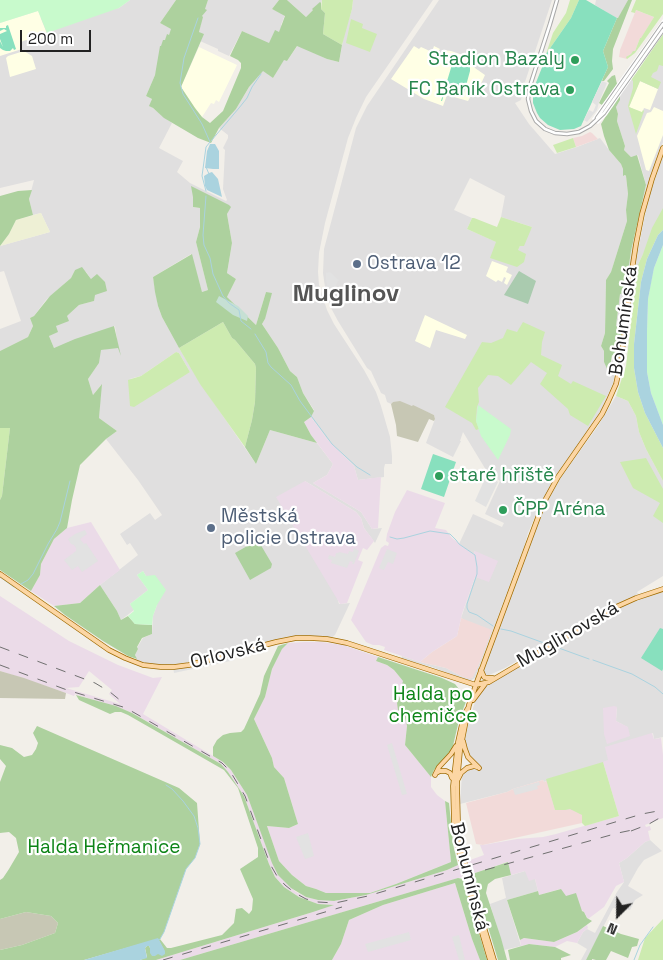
<!DOCTYPE html>
<meta charset="utf-8">
<style>
body{margin:0}
#map{position:relative;width:663px;height:960px;overflow:hidden;background:#f2efe9;font-family:"Space Grotesk",sans-serif}
canvas{display:block}
.north{position:absolute;left:593px;top:890px;width:50px;height:50px;-webkit-text-stroke:4px #fff;paint-order:stroke;rotate:203deg;font-size:14px;font-weight:700;line-height:20px;text-align:center;color:#222}
.north::after{content:'';display:block;margin:auto;width:18px;height:22px;background:#222;clip-path:polygon(50% 0,100% 100%,50% 72%,0 100%)}
.scale{position:absolute;left:20px;top:30px;width:71px;height:22px;box-sizing:border-box;border:2px solid #222;border-top:0;padding-left:6px;font-size:15px;line-height:18px;white-space:nowrap;color:#222;-webkit-text-stroke:4px #fff;paint-order:stroke}
</style>
<div id="map">
<canvas width="663" height="960"></canvas>
<div class="north">N</div>
<div class="scale">200 m</div>
</div>
<script>
const ctx = document.querySelector('canvas').getContext('2d');
ctx.lineJoin = 'round';
function paint(path, color) {
  ctx.fillStyle = color;
  ctx.fill(path, 'evenodd');
}
function shape(rows) {
  const path = new Path2D();
  for (const r of rows) {
    path.moveTo(r[0], r[1]);
    for (let i = 2; i < r.length; i += 2) path.lineTo(r[i], r[i + 1]);
  }
  return path;
}
function stroke(path, color, width, dash) {
  ctx.strokeStyle = color;
  ctx.lineWidth = width;
  ctx.lineCap = dash ? 'butt' : 'round';
  ctx.setLineDash(dash || []);
  ctx.stroke(path);
}
function drawText(font, color, halo, rows, align = 'center') {
  ctx.font = font + ' "Space Grotesk",sans-serif';
  ctx.lineWidth = 4.5;
  ctx.setLineDash([]);
  ctx.textBaseline = 'middle';
  ctx.strokeStyle = halo;
  ctx.fillStyle = color;
  for (const [text, x, y, turn = 0] of rows) {
    ctx.save();
    ctx.translate(x, y);
    ctx.rotate((+turn || 0) * Math.PI / 180);
    ctx.textAlign = isNaN(turn) ? turn : align;
    if (halo) ctx.strokeText(text, 0, 0);
    ctx.fillText(text, 0, 0);
    ctx.restore();
  }
}
paint(shape([
 [130,0,176,0,160,23,172,29,169,35,167,35,155,75,146,96,152,99,150,106,172,123,159,148,183,161,177,172,190,183,226,201,227,200,223,189,225,150,223,148,228,138,228,135,219,128,236,109,249,87,263,70,273,78,284,59,287,61,298,45,327,59,339,62,344,35,352,9,353,0,433,0,366,97,356,118,348,138,325,223,319,253,318,272,319,285,327,310,334,324,364,370,376,392,381,406,390,437,392,456,392,464,385,464,384,468,384,477,358,480,354,466,327,439,311,417,314,410,303,393,297,377,290,371,278,348,262,324,265,319,266,292,256,325,227,297,236,279,227,273,232,243,227,214,230,207,193,197,193,207,200,208,200,227,196,242,208,290,202,292,191,254,153,277,158,306,162,317,179,348,201,384,256,464,270,430,317,443,333,464,327,475,313,483,361,512,372,529,382,528,375,543,364,528,361,518,356,512,305,481,339,604,350,603,335,635,332,637,299,635,286,637,194,661,177,664,154,665,137,661,135,655,138,649,137,648,143,638,152,634,153,616,157,605,146,576,143,571,137,575,148,590,130,604,134,610,121,620,117,611,100,585,138,555,130,543,127,545,120,534,150,513,155,520,162,515,138,480,106,439,117,431,99,418,101,385,93,395,88,379,99,363,100,350,118,347,115,326,54,348,49,336,56,326,79,305,94,301,91,279,86,272,75,270,71,278,46,300,34,316,30,318,33,326,28,337,0,351,0,329,21,321,4,271,0,272,0,246,50,232,41,213,33,215,29,199,34,180,0,188,0,23,119,8],
 [176,352,179,353,190,372,129,379,141,376],
 [208,0,279,0,272,9,285,15,281,25,282,26,279,33,275,31,269,44,242,31,229,56,218,51,218,49,200,41,203,35,199,32,202,16],
 [287,0,322,0,321,3,320,3,313,9,313,10,306,17],
 [439,0,552,0,524,85,521,100,515,103,529,124,555,154,577,147,600,138,609,150,621,164,623,169,623,175,626,176,628,194,626,210,627,221,611,272,606,280,605,333,601,346,604,351,604,362,610,371,613,355,618,358,617,367,613,383,600,413,554,479,540,505,528,533,524,547,481,662,475,678,470,681,457,677,432,667,401,659,402,656,420,662,446,668,463,677,472,678,480,662,468,622,461,618,475,577,475,551,473,554,459,544,473,514,502,527,504,523,485,514,500,481,486,470,463,432,460,441,461,441,453,457,426,443,435,419,434,415,412,406,393,402,391,404,387,402,385,395,381,393,371,371,367,368,338,321,331,308,326,294,323,273,324,249,356,128,367,106],
 [470,178,505,196,501,217,532,227,517,251,467,229,472,218,454,210],
 [596,0,628,0,618,19,595,5],
 [663,34,663,142,652,172,637,230,631,260,623,327,616,327,620,293,625,293,631,251,646,185,638,155,631,157,624,150,625,146,617,121,618,114,616,107,620,100,620,94],
 [663,155,663,212,637,267,629,328,628,328,637,256,645,215,650,194],
 [616,396,628,401,636,416,639,432,646,449,663,481,663,576,637,592,638,594,603,611,505,668,487,676,484,675,483,671,546,503,562,476,598,426],
 [663,592,663,737,654,739,653,733,608,761,604,762,583,815,565,810,555,810,546,781,544,782,543,780,513,789,507,792,460,804,462,774,468,769,478,769,468,754,466,749,465,739,469,720,475,702,482,689,491,682,621,607,641,599],
 [617,707,616,721,627,727,604,734],
 [650,840,662,851,644,860,638,868,628,886,643,895,635,900,630,910,613,908,586,960,581,960,587,949,577,943,583,932,587,929,595,933,617,892,624,882,619,863,627,858,645,842],
 [525,871,535,879,538,891,507,900,521,946,504,950,490,904,506,898,502,878]
]), '#e0dfdf');
paint(shape([
 [636,10,654,17,641,39,640,38,635,51,628,56,627,58,627,59,619,57,620,51,620,50],
 [590,132,592,133,598,139,576,147,573,138,582,136],
 [461,618,492,630,480,662,473,677,470,679,463,677,446,668,420,662,432,652,457,636],
 [543,780,544,782,547,781,555,810,565,810,570,809,583,815,582,823,483,845,476,844,466,803,507,792,513,789]
]), '#f2dad9');
paint(shape([
 [311,417,327,439,354,466,358,480,381,477,378,528,372,529,361,512,313,483,327,475,333,464,311,435,304,422],
 [305,481,356,512,361,518,364,528,374,541,367,550,363,548,358,560,363,562,347,603,340,604,276,497],
 [407,490,445,503,435,528,446,530,452,538,473,554,475,551,498,561,489,582,475,577,462,614,457,636,432,652,420,662,384,650,385,647,379,645,373,645,366,642,351,620,381,548,385,545,388,546,389,543,386,541,387,534,395,512],
 [91,522,120,570,100,585,80,603,54,606,31,591,40,575,41,564,54,539,67,528],
 [0,596,69,641,118,665,153,678,162,677,143,714,223,762,231,770,247,795,275,869,287,884,296,892,306,897,318,900,334,901,366,895,447,870,459,864,484,855,480,845,483,845,517,839,543,837,556,834,619,816,603,762,608,760,605,747,652,733,654,739,661,738,663,755,663,818,645,825,646,827,650,826,651,830,648,831,650,840,645,842,627,858,619,863,624,882,616,886,604,907,588,919,584,912,564,895,560,889,539,895,535,879,529,881,525,871,511,875,507,862,472,874,180,960,156,960,313,912,333,905,318,904,299,897,284,887,275,877,269,864,244,796,228,772,221,764,132,713,122,709,75,694,74,696,66,693,0,671],
 [89,671,112,690,109,694,120,704,66,688,79,687],
 [305,642,321,642,343,645,378,657,376,661,387,665,394,670,404,682,401,694,397,703,404,714,407,726,405,745,431,777,431,787,437,795,445,801,451,862,396,884,370,893,326,893,316,889,306,886,292,875,279,861,267,826,289,828,298,824,284,778,274,767,272,758,254,719,265,697,272,669,282,649,288,643],
 [614,706,617,707,616,721,628,727,630,736,607,744,604,734,603,708],
 [455,883,472,939,480,960,332,960,341,944,349,920,383,905],
 [587,925,588,928,583,932,577,943,567,941,555,947,529,944,521,946,520,940,524,938,554,942,577,932]
]), '#ebdbe8');
paint(shape([
 [38,11,48,36,38,40,36,37,28,41,26,40,21,42,22,49,0,56,0,23],
 [414,46,419,49,421,47,432,52,434,46,440,49,434,58,437,60,443,50,451,51,463,55,470,61,475,68,485,75,480,86,473,85,472,94,468,101,447,95,443,106,424,99,391,79],
 [199,47,237,65,219,102,216,100,214,104,211,103,202,117,195,108,181,87],
 [24,51,32,56,36,69,10,77,6,58,8,56],
 [640,81,658,89,650,110,644,108,642,113,629,107],
 [654,107,663,111,663,135,649,171,646,170,637,136,646,115,647,113,651,112],
 [492,261,508,267,506,272,512,275,507,285,504,283,506,278,504,277,502,282,498,280,496,282,486,276],
 [425,315,467,335,465,339,436,330,430,348,415,341]
]), '#ffffe5');
paint(shape([
 [400,401,412,406,413,405,434,415,435,419,434,421,429,419,418,442,397,436,396,425,391,404,393,402],
 [0,671,24,678,66,693,65,699,0,698],
 [26,912,51,916,58,923,55,933,22,945,0,950,0,919]
]), '#c7c7b4');
paint(shape([
 [41,213,50,232,0,246,9,234,16,220]
]), '#eef0d5');
paint(shape([
 [322,0,353,0,352,9,342,45,323,34,325,13,321,9],
 [570,0,579,0,571,18,546,54,553,33,566,13],
 [636,0,663,0,663,14,635,53,627,59,626,57,631,54,633,51,635,51,640,38,641,38,654,17,636,10,635,13,631,12],
 [351,19,363,24,362,28,377,34,370,52,346,43],
 [663,34,663,66,659,65,657,71,653,73,651,77,661,82,658,89,640,81,629,107,642,112,643,110,644,111,636,134,628,106,633,88,633,81,631,79],
 [573,138,576,147,557,153,553,145],
 [663,208,663,230,658,235,647,259,641,282,634,344,634,368,638,392,645,413,663,448,663,481,646,449,639,432,636,416,628,401,616,396,626,366,637,267,643,254,652,228],
 [501,217,532,227,524,246,520,246,518,250,526,254,524,262,517,267,490,258,496,242,467,229,472,218,474,218,497,227],
 [223,322,232,338,235,340,255,364,256,368,255,402,252,420,245,447,200,384,179,348],
 [523,322,545,332,542,342,541,355,562,365,558,376,571,384,573,381,606,396,588,426,570,415,568,409,540,384,547,373,531,362,511,385,498,376,488,375,478,388,479,402,477,407,476,421,479,429,476,430,472,423,445,407,482,342,491,343,503,338,507,329,517,332],
 [176,352,179,353,190,372,134,407,130,406,128,380,141,376],
 [0,428,10,428,2,496,0,500],
 [646,458,663,489,663,523,653,516,660,503,633,488,620,462],
 [603,762,619,816,585,826,582,823,582,815,570,809,565,810,555,810,546,779],
 [663,919,663,960,638,960,645,938]
]), '#cdebb0');
paint(shape([
 [176,0,208,0,205,9,207,10,202,16,203,17,199,32,204,34,181,87,195,108,202,117,210,123,223,111,241,68,241,63,238,60,230,56,242,31,269,43,275,30,279,32,285,16,272,9,279,0,287,0,306,17,313,10,312,9,320,2,321,3,321,9,325,13,323,34,342,45,339,62,327,59,297,46,287,61,284,60,273,78,263,71,249,87,236,109,219,128,211,143,198,138,164,118,153,108,149,106,152,99,146,96,155,75,160,46,161,46,163,40,165,40,167,34,169,35,171,29,160,23],
 [628,0,632,0,613,49,612,61,613,69,604,81,602,81,603,78,608,67,603,51,617,18,618,18],
 [615,75,617,84,602,105,599,103,609,83,607,81,612,76],
 [620,94,620,100,616,107,618,114,617,121,625,146,624,150,631,157,637,155,646,185,631,251,625,293,620,294,616,326,622,327,618,358,612,355,609,373,604,362,604,351,601,346,605,333,606,280,611,272,627,221,626,210,628,194,626,176,625,175,623,176,623,169,621,164,609,150,604,136,601,124],
 [191,186,229,205,231,207,227,214,232,243,227,273,236,279,227,297,256,325,266,292,272,293,265,319,262,324,278,348,290,371,297,377,303,393,314,411,311,417,304,422,311,435,317,443,270,430,256,464,245,447,252,420,255,402,256,368,255,364,235,340,232,338,223,322,179,348,162,317,158,306,155,292,153,277,192,254,202,292,208,290,196,242,200,227,200,208,193,207,193,197],
 [32,190,29,199,33,215,16,220,9,234,0,246,0,196,18,191],
 [82,267,91,279,97,274,105,282,107,291,95,295,94,301,79,305,67,316,69,321,56,326,58,332,49,336,54,348,75,339,114,326,121,356,118,348,101,350,99,363,88,379,93,395,102,384,99,418,117,431,106,439,80,465,72,500,67,528,54,539,41,564,40,575,31,591,0,570,0,500,2,496,10,428,0,428,0,351,28,337,33,326,30,318,34,316,50,296,71,278,75,270],
 [256,541,259,542,272,564,271,568,250,580,235,553],
 [100,585,117,611,121,620,128,616,135,624,152,625,152,634,142,638,137,647,138,649,135,655,137,659,128,656,103,641,65,615,54,606,80,603],
 [288,643,282,649,272,669,265,697,254,719,272,758,274,767,284,778,298,824,289,828,267,826,279,861,292,875,306,886,316,889,326,893,370,893,396,884,451,862,445,801,449,803,453,843,453,844,458,865,447,870,366,895,334,901,318,900,306,897,291,888,278,875,272,863,247,795,231,770,223,762,213,756,213,747,217,740,223,735,230,733,241,732,244,729,260,694,264,676,278,646],
 [378,657,442,678,455,684,467,699,459,720,452,750,448,755,434,770,431,777,405,745,407,726,404,714,398,710,397,703,401,694,401,688,403,681,394,670,387,665,376,661],
 [76,695,116,706,132,713,221,764,228,772,244,796,269,864,275,877,284,887,299,897,318,904,334,905,313,912,156,960,140,960,147,957,145,948,147,946,149,946,150,948,150,953,158,953,164,950,158,939,84,960,0,960,0,950,22,945,55,933,58,923,51,916,26,912,0,919,0,880,3,878,9,869,19,852,16,838,9,832,0,833,0,782,6,766,0,759,0,745,12,748,24,757,32,755,36,749,38,743,33,733,37,726,179,788,197,803,200,844,195,858,186,869,164,932,160,939,167,948,171,948,222,935,234,923,236,909,242,908,249,914,252,910,253,899,240,869,258,857,258,848,238,788,224,770,128,715,121,712,115,712,110,714,79,700],
 [508,862,511,875,495,879,488,884,487,888,486,893,501,938,507,960,498,960,472,874],
 [458,878,463,879,487,960,480,960,472,939,455,883,383,905,349,920,341,944,332,960,180,960],
 [561,889,566,896,576,893,582,911,584,912,587,918,592,921,577,932,554,942,524,938,520,940,507,900,538,891,539,895],
 [603,926,621,934,639,939,637,946,632,947,628,958,611,951,606,960,596,960,592,959,592,960,586,960],
 [529,944,555,947,571,955,561,958,561,960,510,960,508,950]
]), '#add19e');
paint(shape([
 [219,296,238,306,248,316,247,321,233,315,216,302]
]), '#c6e0d4');
paint(shape([
 [519,271,536,281,528,304,504,295]
]), '#aacbaf');
paint(shape([
 [0,0,130,0,119,8,47,33,38,11,0,23],
 [663,245,663,425,651,393,647,372,647,332,648,299,651,282,654,268],
 [478,405,511,429,510,435,498,460,481,436,476,421],
 [143,571,146,576,155,575,166,590,157,605,153,616,152,625,135,624,128,616,134,611,130,604,148,590,137,575]
]), '#c8facc');
paint(shape([
 [579,0,586,0,617,18,603,51,608,67,581,126,574,129,560,130,548,125,540,118,537,113,533,103,533,90,543,65,546,54,571,18],
 [8,25,16,49,14,50,13,48,10,51,6,51,3,50,0,48,0,41,3,47,0,39,0,34,7,31,4,29,0,31,0,28,6,28,6,26],
 [454,58,456,59,455,62,461,60,467,62,470,66,470,71,464,93,463,93,457,95,453,95,450,93,446,88,442,101,441,101],
 [433,454,456,462,444,497,421,489],
 [660,628,663,629,663,669,662,671,641,658]
]), '#88e0be');
paint(shape([
 [602,81,607,83,599,102,597,110,587,122,584,120,589,110,593,112,596,105,592,102],
 [330,272,339,280,332,292,328,290,326,280,326,273],
 [487,474,498,482,486,507,475,501],
 [85,530,87,534,80,539,84,544,86,543,98,561,82,572,78,566,72,570,64,560,76,551,76,548,74,545,71,544,68,539,75,534],
 [354,548,359,551,354,564,352,564,353,562,350,561,347,568,331,563,332,560,328,559,329,555,335,557,336,553,338,553,339,552,348,554,349,551,353,552],
 [387,549,397,553,393,564,388,562,384,570,379,568],
 [234,653,235,660,174,673,173,667],
 [392,743,407,794,402,795,387,745],
 [539,782,540,785,537,786,538,789,515,795,513,789],
 [308,833,314,856,305,859,296,837],
 [409,932,411,940,368,952,365,944],
 [459,935,465,960,459,960,452,937]
]), '#e2e2e2');
paint(shape([
 [210,144,215,144,219,151,219,169,213,169,205,168,207,151],
 [212,172,218,179,222,197,207,190,205,186,204,176,209,173],
 [663,230,663,245,654,268,648,299,647,332,647,372,651,393,663,425,663,448,645,413,638,392,634,368,634,344,641,282,647,259,658,235],
 [158,938,165,951,165,954,162,956,158,954,155,956,152,956,150,953,150,948,149,946,147,946,145,948,147,958,140,960,84,960]
]), '#aad3df');
paint(shape([
 [663,19,663,34,607,115,598,124,592,119]
]), '#fff');
stroke(shape([
 [198,18,184,58,180,83,183,94,202,124,210,142,206,147,202,176,206,191],
 [211,141,239,108,247,98,252,87,261,74],
 [206,167,209,174],
 [206,196,203,235,204,245,210,258,213,274,223,296,229,303,239,310,241,321,251,329],
 [255,334,266,352,268,363,271,367,291,385,300,401,332,444,357,467,370,475],
 [390,537,397,539,404,538,430,531,450,534,456,540,459,544,475,555,477,567,477,574,467,604,467,608,469,612,477,615,493,626],
 [0,577,14,587],
 [21,584,28,580,33,574,48,544,57,529,60,522,70,481],
 [501,629,511,631,544,643],
 [556,647,589,659],
 [593,660,632,674,655,687,663,694],
 [159,940,160,939,164,932,186,869,195,858,200,844,198,828,194,816,183,801,172,789,166,785],
 [634,960,640,945,653,927]
]), '#aad3df', 1);
const minor = shape([
 [557,0,550,24,530,86,528,99,531,111,536,121,545,129,555,133,567,134,579,132,590,126,604,113,663,30],
 [597,118,663,24]
]);
const major = shape([
 [0,574,109,650,125,658,143,665,161,667,174,667,189,665,276,642,296,638,310,638,327,639,347,643,476,685,489,682,616,607,636,598,663,589],
 [481,670,484,677,487,678,493,678],
 [473,700,485,684],
 [463,741,465,749,468,757,479,768],
 [436,773,440,771,446,771,450,773,452,778],
 [435,775,439,767,451,754,456,746],
 [458,779,461,773,467,768,474,766,477,767],
 [464,860,458,822,457,784,460,751,469,705,478,679,543,504,558,477,602,414,608,402,616,384,621,361,632,270,636,244,642,214,652,179,663,148],
 [461,861,454,822,453,786,458,742,464,715,468,708],
 [466,878,490,960],
 [469,878,494,960]
]);
stroke(minor, '#a9a9a9', 4.5);
stroke(major, '#a06b00', 5.5);
stroke(minor, '#fff', 2.5);
stroke(major, '#fcd6a4', 4);
stroke(shape([
 [0,647,95,683,110,692,126,705],
 [0,665,67,690,123,707,133,712,222,763,230,771,245,796,270,864,277,876,285,885,295,893,306,899,318,902,335,903,368,896,642,814,663,810],
 [631,831,649,824,663,816],
 [485,870,618,833,637,829],
 [163,960,342,907]
]), '#707070', 1, [10, 10]);
const majorBridge = shape([
 [464,860,469,878],
 [461,861,466,878]
]);
stroke(majorBridge, '#a06b00', 5.5, []);
stroke(majorBridge, '#fcd6a4', 4);
for (const [x, y, r, color] of [
 [575,60,5,"#2e9e5b"],
 [570,90,5,"#2e9e5b"],
 [357,264,5,"#5c6f8a"],
 [439,476,5,"#2e9e5b"],
 [503,510,5,"#2e9e5b"],
 [211,528,5,"#5c6f8a"]
]) {
  const dot = new Path2D();
  dot.arc(x, y, r, 0, 2 * Math.PI);
  ctx.fillStyle = color;
  ctx.fill(dot);
  stroke(dot, '#fff', 2);
}
drawText('19px', '#27864d', '#fff', [
 ["Stadion Bazaly",565,60],
 ["FC Baník Ostrava",560,90],
 ["staré hřiště",449,476,"left"],
 ["ČPP Aréna",513,510,"left"]
], 'right');
drawText('19px', '#4e5e75', '#fff', [
 ["Ostrava 12",367,264],
 ["Městská",221,517],
 ["policie Ostrava",221,539]
], 'left');
drawText('19px', '#222', '#fff', [
 ["Bohumínská",624,321,-82],
 ["Muglinovská",568,635,-30],
 ["Orlovská",228,654,-14],
 ["Bohumínská",469,877,76]
]);
drawText('19px', '#0c8416', '#fff', [
 ["Halda po",433,695],
 ["chemičce",433,717],
 ["Halda Heřmanice",104,848]
]);
drawText('bold 24px', '#555', '#fff', [
 ["Muglinov",346,294]
]);
</script>
